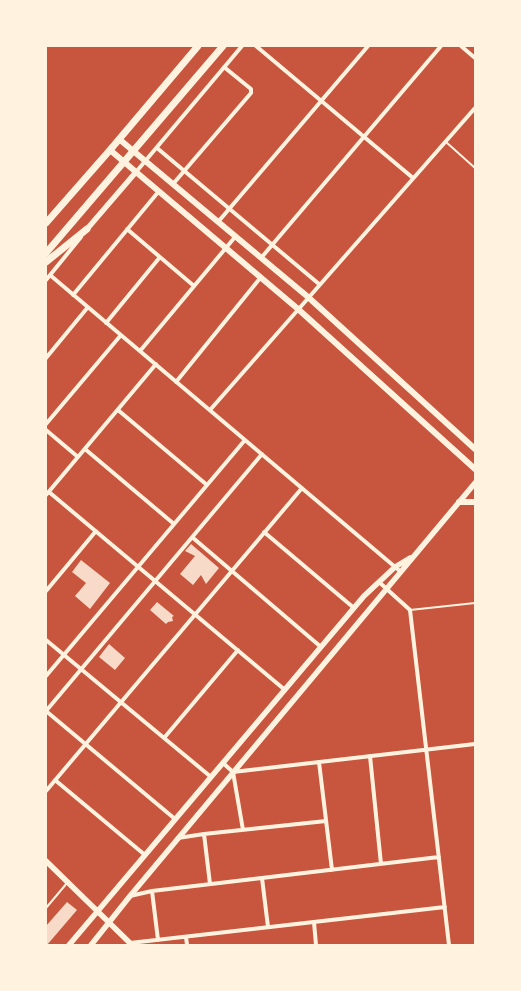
<!DOCTYPE html>
<style>
body{margin:0}
#map{position:relative;width:521px;height:991px;overflow:hidden;background:#c8553d;font-family:"Sofia Sans Condensed",sans-serif}
canvas{display:block}
.frame{position:absolute;inset:0;border:47px solid #fff3e0;pointer-events:none}
</style>
<div id="map">
<canvas width="521" height="991"></canvas>
<div class="frame"></div>
</div>
<script>
const ctx = document.querySelector('canvas').getContext('2d');
ctx.lineJoin = 'round';
function paint(path, color) {
  ctx.fillStyle = color;
  ctx.fill(path, 'evenodd');
}
function shape(rows) {
  const path = new Path2D();
  for (const r of rows) {
    path.moveTo(r[0], r[1]);
    for (let i = 2; i < r.length; i += 2) path.lineTo(r[i], r[i + 1]);
  }
  return path;
}
function stroke(path, color, width, dash) {
  ctx.strokeStyle = color;
  ctx.lineWidth = width;
  ctx.lineCap = dash ? 'butt' : 'round';
  ctx.setLineDash(dash || []);
  ctx.stroke(path);
}
paint(shape([
 [191,544,219,568,206,584,201,575,193,585,180,574,195,556,185,551],
 [81,560,110,583,90,609,75,596,86,583,72,572],
 [157,602,174,616,172,617,173,621,168,622,166,624,150,610],
 [109,644,125,658,115,670,99,657],
 [67,902,77,910,47,945,46,945,46,926]
]), '#f7dbc8');
stroke(shape([
 [446,142,475,168],
 [410,610,475,603],
 [46,908,67,883]
]), '#fff3e0', 2);
stroke(shape([
 [256,46,413,178],
 [461,46,475,58],
 [157,148,319,284],
 [136,172,242,46],
 [173,184,251,93,251,89,224,67],
 [218,222,368,46],
 [127,229,194,286],
 [261,258,441,46],
 [50,275,401,572],
 [46,280,81,237],
 [73,295,159,191],
 [106,323,160,257],
 [140,351,235,237],
 [46,358,88,307],
 [176,382,261,277],
 [118,410,207,485],
 [210,410,475,108],
 [46,424,121,335],
 [46,430,78,457],
 [85,449,174,524],
 [49,492,285,690],
 [46,495,156,364],
 [264,532,354,608],
 [192,537,321,647],
 [379,582,410,610,449,945],
 [46,591,96,531],
 [46,640,211,777],
 [46,676,245,440],
 [46,711,262,454],
 [46,711,175,819],
 [164,738,238,650],
 [370,756,381,864],
 [319,762,332,870],
 [223,763,233,772,475,744],
 [233,772,243,830],
 [55,780,145,855],
 [46,791,302,488],
 [204,834,210,884],
 [178,838,204,834,326,821],
 [262,878,268,927],
 [152,891,158,940],
 [130,896,152,891,439,857],
 [314,922,316,945],
 [186,937,187,945],
 [130,943,445,907]
]), '#fff3e0', 4);
stroke(shape([
 [87,229,136,172],
 [46,861,132,945],
 [69,945,364,596,395,567,410,558],
 [91,945,130,896,475,483]
]), '#fff3e0', 5.5);
stroke(shape([
 [119,139,308,297,475,449],
 [110,150,298,309,475,469],
 [459,502,475,502]
]), '#fff3e0', 6);
stroke(shape([
 [46,223,110,150,198,46],
 [46,253,223,46],
 [46,262,87,229]
]), '#fff3e0', 7);
</script>
